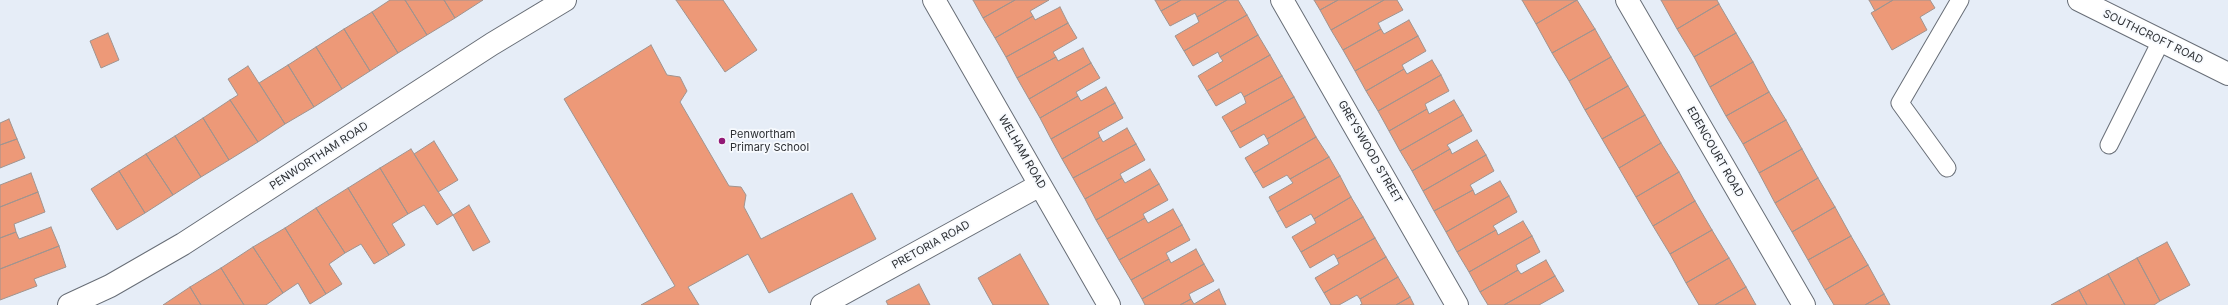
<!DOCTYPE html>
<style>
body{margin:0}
canvas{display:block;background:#e6edf7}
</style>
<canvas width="2228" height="305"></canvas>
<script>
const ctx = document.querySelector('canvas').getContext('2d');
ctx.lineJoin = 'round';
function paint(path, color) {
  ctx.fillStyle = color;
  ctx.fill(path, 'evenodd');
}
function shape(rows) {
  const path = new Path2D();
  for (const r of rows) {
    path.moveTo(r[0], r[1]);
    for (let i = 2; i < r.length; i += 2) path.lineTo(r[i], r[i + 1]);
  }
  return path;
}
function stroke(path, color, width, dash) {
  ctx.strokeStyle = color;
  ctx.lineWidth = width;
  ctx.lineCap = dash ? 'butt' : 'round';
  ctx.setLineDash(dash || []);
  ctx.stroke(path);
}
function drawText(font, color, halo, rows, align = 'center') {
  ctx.font = font + ' Inter,sans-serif';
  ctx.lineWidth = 3.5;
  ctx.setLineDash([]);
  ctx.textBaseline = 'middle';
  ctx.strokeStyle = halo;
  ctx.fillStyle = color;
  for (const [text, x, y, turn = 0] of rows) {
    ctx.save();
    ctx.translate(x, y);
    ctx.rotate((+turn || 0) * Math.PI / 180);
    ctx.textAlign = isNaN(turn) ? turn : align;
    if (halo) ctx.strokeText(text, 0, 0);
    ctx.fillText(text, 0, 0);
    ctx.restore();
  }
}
const building = shape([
 [390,0,405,0,427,35,398,53,372,12,390,0],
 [405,0,444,0,455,18,427,35,405,0],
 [444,0,483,0,455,18,444,0],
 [676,0,723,0,757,50,725,72,676,0],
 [973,0,1015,0,983,18,973,0],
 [1015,0,1049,0,1030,11,1033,16,995,38,983,18,1015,0],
 [1155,0,1181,0,1161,11,1155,0],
 [1181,0,1227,0,1197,17,1195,13,1170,26,1161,11,1181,0],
 [1227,0,1238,0,1247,15,1184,51,1175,36,1199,22,1197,17,1227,0],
 [1314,0,1338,0,1320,10,1314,0],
 [1338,0,1384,0,1331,30,1320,10,1338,0],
 [1384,0,1397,0,1403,10,1378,23,1381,29,1343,50,1331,30,1384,0],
 [1522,0,1577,0,1536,24,1522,0],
 [1577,0,1595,29,1552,53,1536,24,1577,0],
 [1661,0,1717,0,1719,4,1677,29,1661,0],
 [1869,0,1893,0,1875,11,1869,0],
 [1893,0,1930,0,1935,8,1920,17,1927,30,1892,50,1871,13,1893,0],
 [1719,4,1736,33,1694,57,1677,29,1719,4],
 [1060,7,1068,23,1006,57,995,38,1033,16,1035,20,1060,7],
 [372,12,398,53,370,71,344,29,372,12],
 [1247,15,1258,35,1220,57,1218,52,1193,66,1184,51,1247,15],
 [1409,20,1418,36,1355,71,1343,50,1381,29,1384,34,1409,20],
 [1068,23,1077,38,1053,52,1056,57,1017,78,1006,57,1068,23],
 [344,29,370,71,342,89,316,47,344,29],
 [1595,29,1611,57,1569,81,1552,53,1595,29],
 [108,33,119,60,101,68,90,41,108,33],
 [1736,33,1753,62,1710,87,1694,57,1736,33],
 [1258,35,1270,55,1207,91,1198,76,1223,61,1220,57,1258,35],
 [1418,36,1426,51,1402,65,1404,69,1366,91,1355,71,1418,36],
 [651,45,667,75,680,77,687,91,680,102,729,186,741,187,746,195,744,207,761,239,852,193,876,239,769,293,748,254,688,287,699,305,641,305,675,286,564,99,651,45],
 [316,47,342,89,314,107,288,65,316,47],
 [1083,48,1091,63,1029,99,1017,78,1056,57,1058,61,1083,48],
 [1270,55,1282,76,1244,97,1241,92,1216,106,1207,91,1270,55],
 [1611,57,1628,86,1585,110,1569,81,1611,57],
 [1432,60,1441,75,1378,111,1366,91,1404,69,1407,74,1432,60],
 [1753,62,1769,92,1726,116,1710,87,1753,62],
 [1091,63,1100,78,1076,92,1078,96,1040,118,1029,99,1091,63],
 [288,65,314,107,285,124,259,83,288,65],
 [248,66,285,124,258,142,230,100,238,95,228,79,248,66],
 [1441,75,1449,91,1425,104,1427,109,1389,131,1378,111,1441,75],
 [1282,76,1294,97,1231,132,1222,117,1246,103,1244,97,1282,76],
 [1628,86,1645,115,1602,139,1585,110,1628,86],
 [1106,87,1115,103,1051,139,1040,118,1078,96,1081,101,1106,87],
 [1769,92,1786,120,1743,144,1726,116,1769,92],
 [1294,97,1305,117,1267,139,1264,134,1240,148,1231,132,1294,97],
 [230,100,258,142,229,160,203,118,230,100],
 [1454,100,1463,115,1400,151,1389,131,1427,109,1429,114,1454,100],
 [1115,103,1123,118,1098,132,1100,137,1062,159,1051,139,1115,103],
 [1463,115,1472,131,1447,145,1450,149,1412,171,1400,151,1463,115],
 [1645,115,1661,143,1619,168,1602,139,1645,115],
 [1305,117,1316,137,1254,173,1245,158,1269,144,1267,139,1305,117],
 [203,118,229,160,201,177,175,136,203,118],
 [9,119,17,139,0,145,0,123,9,119],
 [1786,120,1802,149,1759,173,1743,144,1786,120],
 [1127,128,1136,144,1073,178,1062,159,1100,137,1103,142,1127,128],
 [175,136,201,177,173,195,146,154,175,136],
 [1316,137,1329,157,1290,179,1287,175,1263,188,1254,173,1316,137],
 [17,139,25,158,0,168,0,145,17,139],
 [1477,140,1486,155,1423,191,1412,171,1450,149,1452,154,1477,140],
 [434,141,458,180,438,192,414,154,434,141],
 [1661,143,1679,172,1636,197,1619,168,1661,143],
 [1136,144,1145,160,1120,174,1122,178,1085,199,1073,178,1136,144],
 [411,149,453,215,437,225,424,205,408,214,380,168,411,149],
 [1802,149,1818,178,1775,203,1759,173,1802,149],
 [146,154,173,195,145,213,119,171,146,154],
 [1486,155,1494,171,1470,185,1473,190,1434,211,1423,191,1486,155],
 [1329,157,1340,176,1277,212,1269,197,1293,183,1290,179,1329,157],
 [380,168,408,214,392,224,405,245,389,255,348,188,380,168],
 [1150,169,1159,184,1096,220,1085,199,1122,178,1125,183,1150,169],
 [119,171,145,213,117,230,91,189,119,171],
 [1679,172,1695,201,1653,226,1636,197,1679,172],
 [31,173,38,192,0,207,0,185,31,173],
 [1340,176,1351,197,1314,219,1311,214,1286,228,1277,212,1340,176],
 [1818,178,1835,207,1792,232,1775,203,1818,178],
 [1500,181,1509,196,1446,232,1434,211,1473,190,1475,195,1500,181],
 [1159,184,1168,200,1143,214,1145,218,1107,239,1096,220,1159,184],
 [348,188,389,255,374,264,361,244,345,253,316,208,348,188],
 [38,192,45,212,14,224,16,232,0,238,0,207,38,192],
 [1509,196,1517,212,1493,226,1496,230,1457,252,1446,232,1509,196],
 [1351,197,1363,217,1301,252,1292,237,1316,223,1314,219,1351,197],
 [1695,201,1712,230,1670,254,1653,226,1695,201],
 [469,205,490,242,473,251,453,215,469,205],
 [1835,207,1851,236,1808,260,1792,232,1835,207],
 [316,208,345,253,329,264,342,284,326,294,285,228,316,208],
 [1173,209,1182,225,1119,260,1107,239,1145,218,1148,223,1173,209],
 [1363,217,1375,238,1337,259,1334,254,1310,268,1301,252,1363,217],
 [1523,221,1532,236,1469,272,1457,252,1496,230,1498,235,1523,221],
 [1182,225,1190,240,1166,253,1169,259,1131,280,1119,260,1182,225],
 [51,227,59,246,0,269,0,238,16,232,19,239,51,227],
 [285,228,326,294,310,304,298,283,283,293,253,247,285,228],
 [1712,230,1729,258,1686,283,1670,254,1712,230],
 [1532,236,1540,252,1516,265,1518,270,1480,292,1469,272,1532,236],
 [1851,236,1868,265,1825,290,1808,260,1851,236],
 [1375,238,1386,257,1324,293,1315,278,1339,264,1337,259,1375,238],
 [2167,242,2190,285,2160,301,2137,258,2167,242],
 [59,246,66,267,34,279,37,286,0,300,0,269,59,246],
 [253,247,283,293,266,305,244,305,221,268,253,247],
 [1196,249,1204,264,1142,299,1131,280,1169,259,1171,263,1196,249],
 [1020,254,1049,305,993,305,978,278,1020,254],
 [1386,257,1398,277,1360,299,1357,295,1339,305,1331,305,1324,293,1386,257],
 [1729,258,1746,287,1715,305,1699,305,1686,283,1729,258],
 [2137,258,2160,301,2154,305,2125,305,2108,274,2137,258],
 [1546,260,1555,276,1504,305,1488,305,1480,292,1518,270,1521,274,1546,260],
 [1204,264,1214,281,1189,294,1191,299,1180,305,1145,305,1142,299,1204,264],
 [1868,265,1884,294,1865,305,1834,305,1825,290,1868,265],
 [221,268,244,305,201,305,190,287,221,268],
 [2108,274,2125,305,2087,305,2079,290,2108,274],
 [1555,276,1564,291,1539,305,1504,305,1555,276],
 [1398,277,1410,297,1396,305,1360,305,1362,304,1360,299,1398,277],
 [919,284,930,305,888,305,886,301,919,284],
 [190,287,201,305,163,305,190,287],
 [1746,287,1756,305,1715,305,1746,287],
 [1219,289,1226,305,1180,305,1191,299,1194,304,1219,289],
 [2079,290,2087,305,2051,305,2079,290],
 [1884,294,1890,305,1865,305,1884,294],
 [1410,297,1414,305,1396,305,1410,297]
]);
paint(building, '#ed9978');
stroke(building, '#a0948f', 1);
const service = shape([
 [2109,145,2161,41],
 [1947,168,1900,103,1960,0]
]);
const minor = shape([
 [934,0,1109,305],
 [1282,0,1457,305],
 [1627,0,1804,305],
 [69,305,110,286,183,244,492,44,565,0],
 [822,305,1040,185]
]);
const tertiary = shape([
 [2079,0,2228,74]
]);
stroke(service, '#686e77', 19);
stroke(minor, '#686e77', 24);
stroke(tertiary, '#686e77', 24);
stroke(service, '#fff', 17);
stroke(minor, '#fff', 22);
stroke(tertiary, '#fff', 22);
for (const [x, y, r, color] of [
 [722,141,4,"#921976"]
]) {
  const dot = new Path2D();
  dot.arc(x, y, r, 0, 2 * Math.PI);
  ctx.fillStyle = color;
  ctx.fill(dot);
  stroke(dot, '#f7fafe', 1.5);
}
drawText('11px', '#2d3034', '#f7fafe', [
 ["SOUTHCROFT ROAD",2153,37,26],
 ["WELHAM ROAD",1022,152,60],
 ["GREYSWOOD STREET",1370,152,60],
 ["EDENCOURT ROAD",1715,152,60],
 ["PENWORTHAM ROAD",319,156,-33],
 ["PRETORIA ROAD",931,245,-29]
]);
drawText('11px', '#2d3034', '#f7fafe', [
 ["Penwortham",730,135],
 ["Primary School",730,148]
], 'left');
</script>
